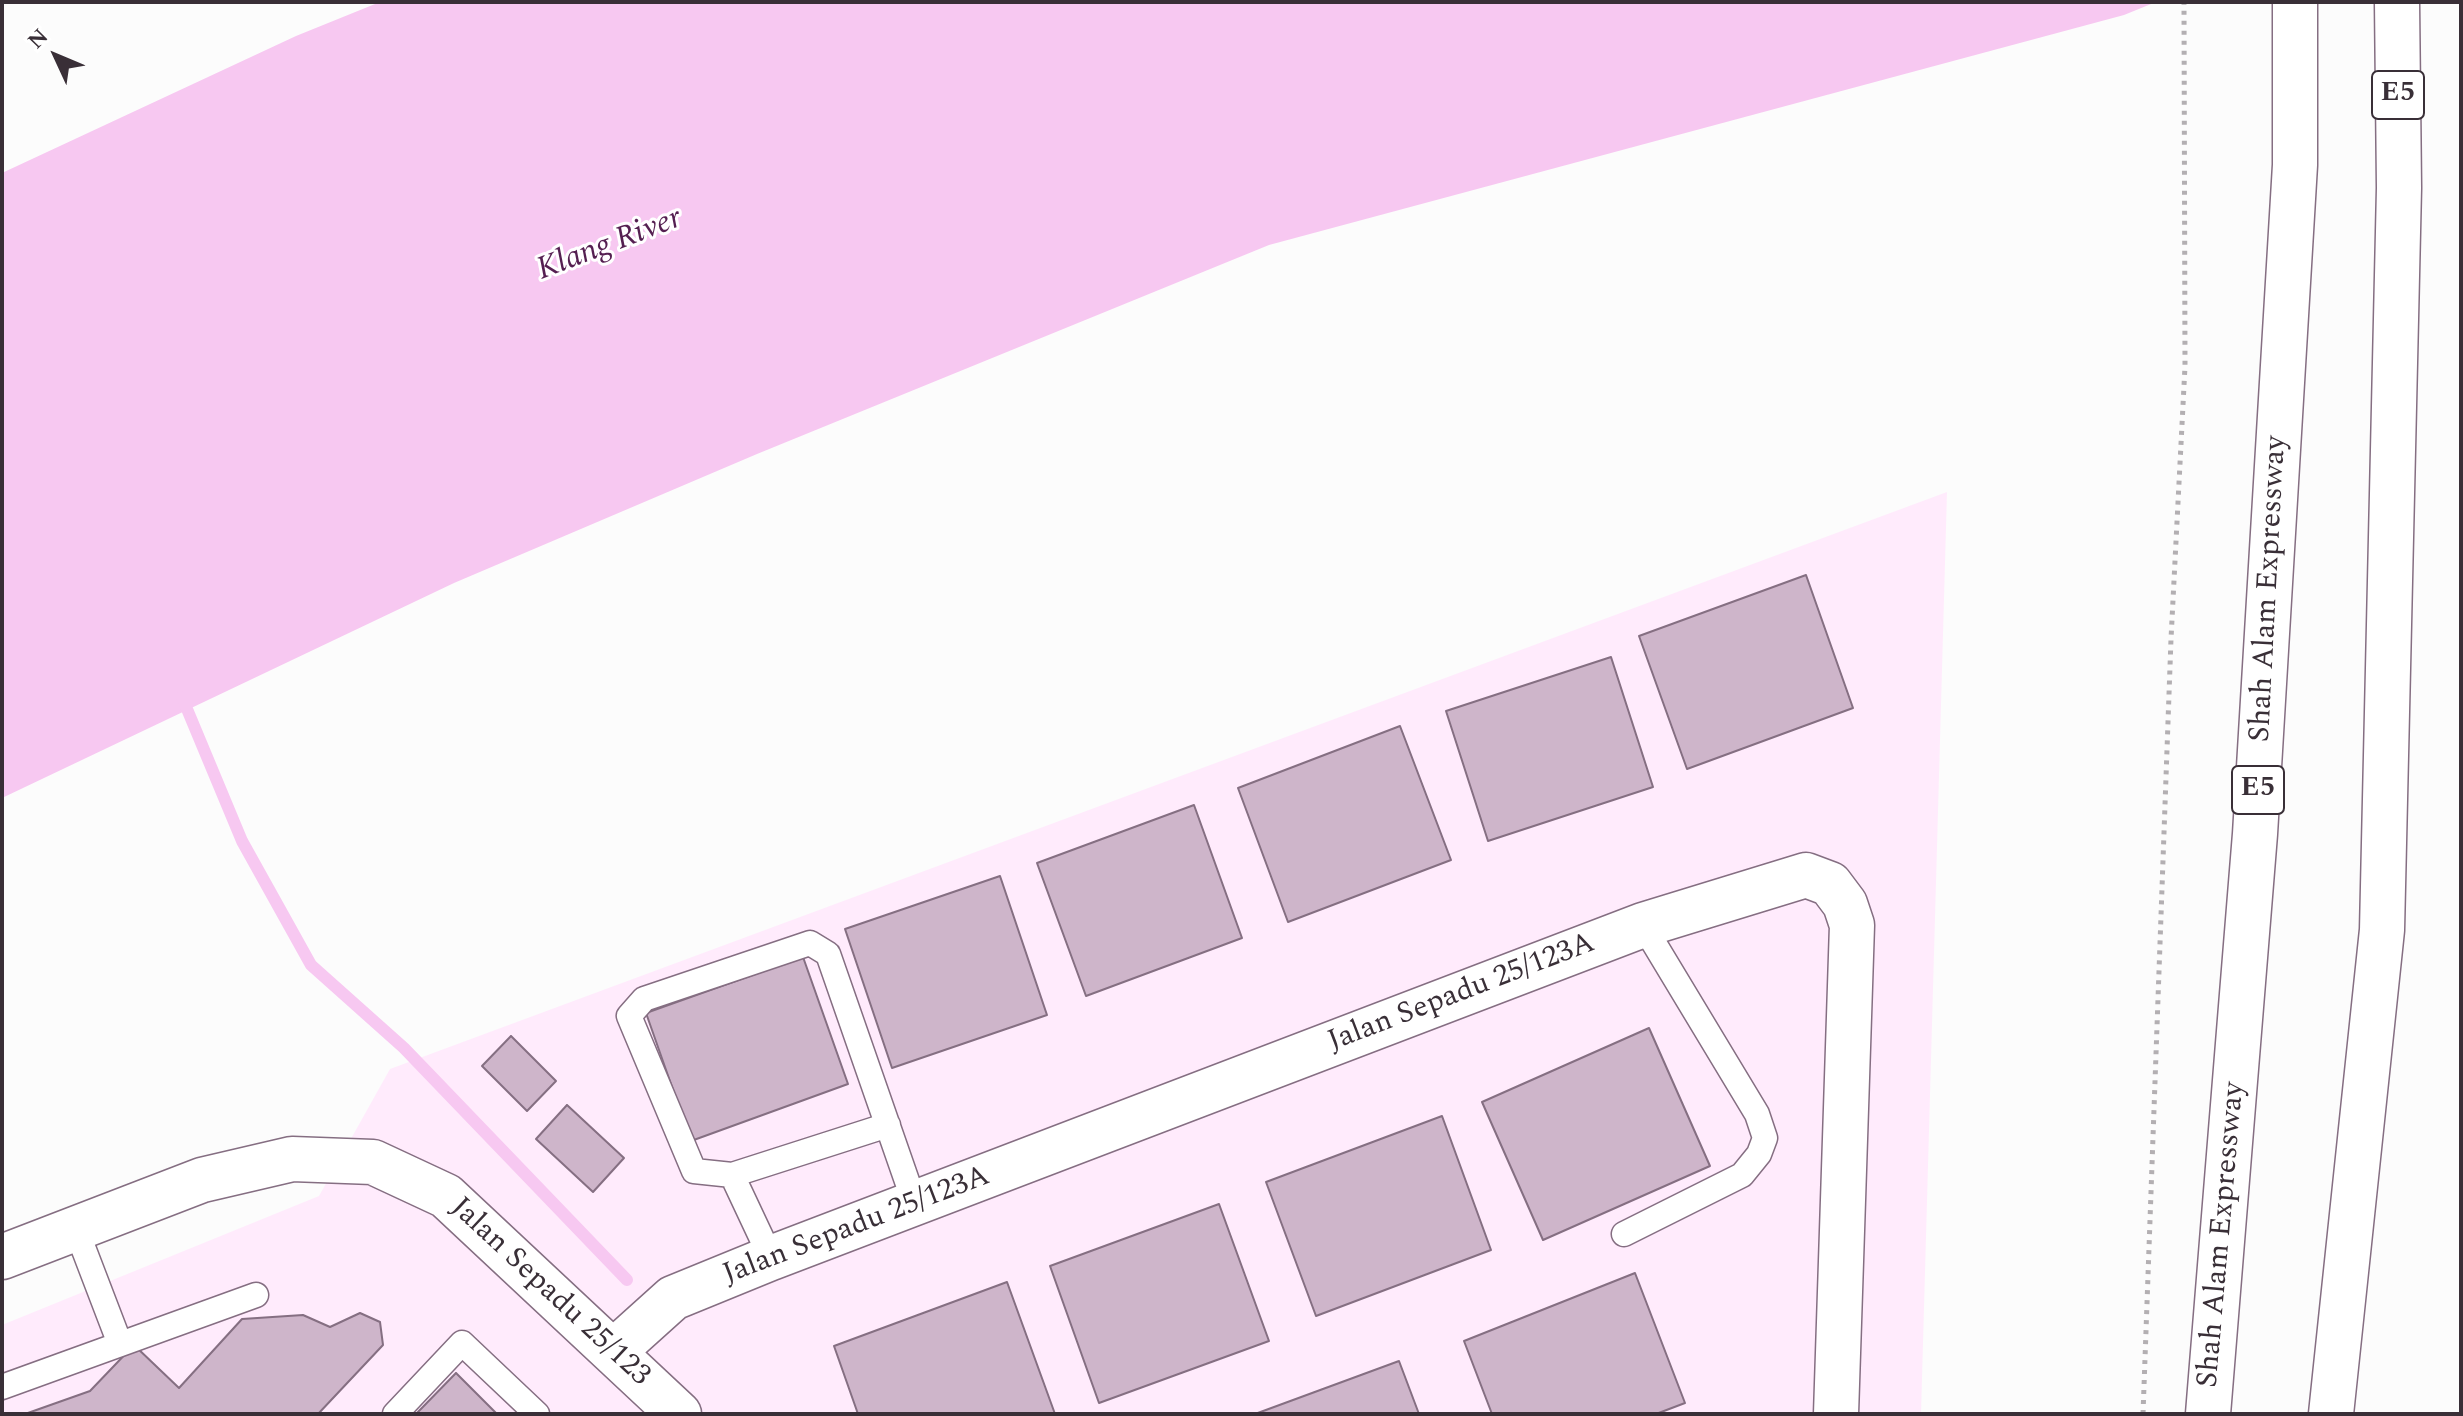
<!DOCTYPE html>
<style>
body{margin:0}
#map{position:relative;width:2463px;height:1416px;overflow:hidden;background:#fcfcfc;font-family:Spectral,serif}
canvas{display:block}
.frame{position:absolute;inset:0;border:4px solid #392f37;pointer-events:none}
.north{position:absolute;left:16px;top:16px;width:80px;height:80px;-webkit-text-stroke:6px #fff;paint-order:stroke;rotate:314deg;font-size:22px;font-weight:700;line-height:32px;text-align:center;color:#392f37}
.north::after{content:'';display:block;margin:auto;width:28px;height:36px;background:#392f37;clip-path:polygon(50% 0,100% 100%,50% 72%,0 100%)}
</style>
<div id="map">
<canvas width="2463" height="1416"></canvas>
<div class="frame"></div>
<div class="north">N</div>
</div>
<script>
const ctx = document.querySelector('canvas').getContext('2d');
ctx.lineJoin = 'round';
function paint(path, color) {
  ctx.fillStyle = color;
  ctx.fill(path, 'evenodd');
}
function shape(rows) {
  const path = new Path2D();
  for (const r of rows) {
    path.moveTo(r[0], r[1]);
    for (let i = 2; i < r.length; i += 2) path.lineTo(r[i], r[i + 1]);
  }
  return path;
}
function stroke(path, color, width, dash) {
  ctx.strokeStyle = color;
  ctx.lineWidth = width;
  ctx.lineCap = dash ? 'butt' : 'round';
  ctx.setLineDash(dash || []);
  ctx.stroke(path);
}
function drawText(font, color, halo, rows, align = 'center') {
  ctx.font = font + ' Spectral,serif';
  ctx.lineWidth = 6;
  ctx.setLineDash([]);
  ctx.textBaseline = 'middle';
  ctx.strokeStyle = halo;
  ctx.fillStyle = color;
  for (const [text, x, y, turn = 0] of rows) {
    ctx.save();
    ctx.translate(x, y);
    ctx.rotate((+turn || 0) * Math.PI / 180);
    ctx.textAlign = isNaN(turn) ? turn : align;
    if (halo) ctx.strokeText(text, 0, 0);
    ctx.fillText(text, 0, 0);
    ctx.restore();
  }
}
paint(shape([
 [1947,492,1921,1414,2,1414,2,1325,319,1196,390,1069]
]), '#ffebfc');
paint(shape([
 [380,2,2156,2,2124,15,1269,245,757,454,454,583,2,798,2,173,296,36]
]), '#f7c8f1');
stroke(shape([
 [182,697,242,841,311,965,404,1048,627,1280]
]), '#f7c8f1', 12);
const building = shape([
 [1806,575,1853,708,1687,769,1639,636,1806,575],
 [1611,657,1653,787,1488,841,1446,711,1611,657],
 [1400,726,1451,860,1288,922,1238,788,1400,726],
 [1194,805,1242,938,1086,996,1037,863,1194,805],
 [1000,876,1047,1015,892,1068,845,929,1000,876],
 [803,957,848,1084,691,1141,646,1013,803,957],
 [1649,1028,1710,1166,1543,1240,1482,1102,1649,1028],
 [511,1036,556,1081,527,1111,482,1066,511,1036],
 [567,1105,624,1158,593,1192,536,1139,567,1105],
 [1442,1116,1491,1250,1316,1316,1266,1182,1442,1116],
 [1219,1204,1269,1341,1099,1403,1050,1266,1219,1204],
 [1635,1273,1685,1403,1656,1414,1492,1414,1464,1341,1635,1273],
 [1007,1282,1055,1414,858,1414,834,1346,1007,1282],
 [360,1313,380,1322,383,1345,318,1414,25,1414,90,1391,134,1345,179,1388,242,1319,303,1315,330,1327,360,1313],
 [1399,1361,1419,1414,1255,1414,1399,1361],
 [456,1373,497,1414,416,1414,456,1373]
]);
paint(building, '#ceb5ca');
stroke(building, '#856f82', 2);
const service = shape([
 [732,1175,888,1125],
 [76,1229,120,1344],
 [1624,1234,1742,1175,1759,1154,1765,1138,1757,1114,1643,925],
 [771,1258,732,1175,694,1171,629,1016,644,999,810,943,828,954,915,1204],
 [2,1387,256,1295],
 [395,1414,462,1343,537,1414]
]);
const minor = shape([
 [2,1257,202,1180,292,1159,373,1162,446,1196,679,1414],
 [613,1352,673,1298,771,1258,1643,925,1806,875,1830,884,1845,904,1852,925,1836,1414]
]);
const motorway = shape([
 [2208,1414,2255,834,2295,165,2295,2],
 [2331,1414,2382,930,2399,188,2397,2]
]);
stroke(service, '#856e82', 27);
stroke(minor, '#856e82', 47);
stroke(motorway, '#856e82', 47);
stroke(shape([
 [2143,1414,2171,639,2185,366,2184,2]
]), '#b3afb2', 5, [4, 6]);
stroke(service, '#fff', 24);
stroke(minor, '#fff', 44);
stroke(motorway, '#fff', 44);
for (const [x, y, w] of [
 [2398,95,52],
 [2258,790,52]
]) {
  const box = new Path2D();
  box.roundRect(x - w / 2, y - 24, w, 48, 6);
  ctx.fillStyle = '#fff';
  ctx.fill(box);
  stroke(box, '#392f37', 2);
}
drawText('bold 28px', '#392f37', null, [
 ["E5",2398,95],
 ["E5",2258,790]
]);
drawText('30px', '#392f37', '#fff', [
 ["Shah Alam Expressway",2270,589,-87],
 ["Jalan Sepadu 25/123A",1462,994,-21],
 ["Jalan Sepadu 25/123A",857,1227,-21],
 ["Shah Alam Expressway",2223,1235,-85],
 ["Jalan Sepadu 25/123",549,1293,43]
]);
drawText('italic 32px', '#551f51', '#fff', [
 ["Klang River",610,246,-21]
]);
</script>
